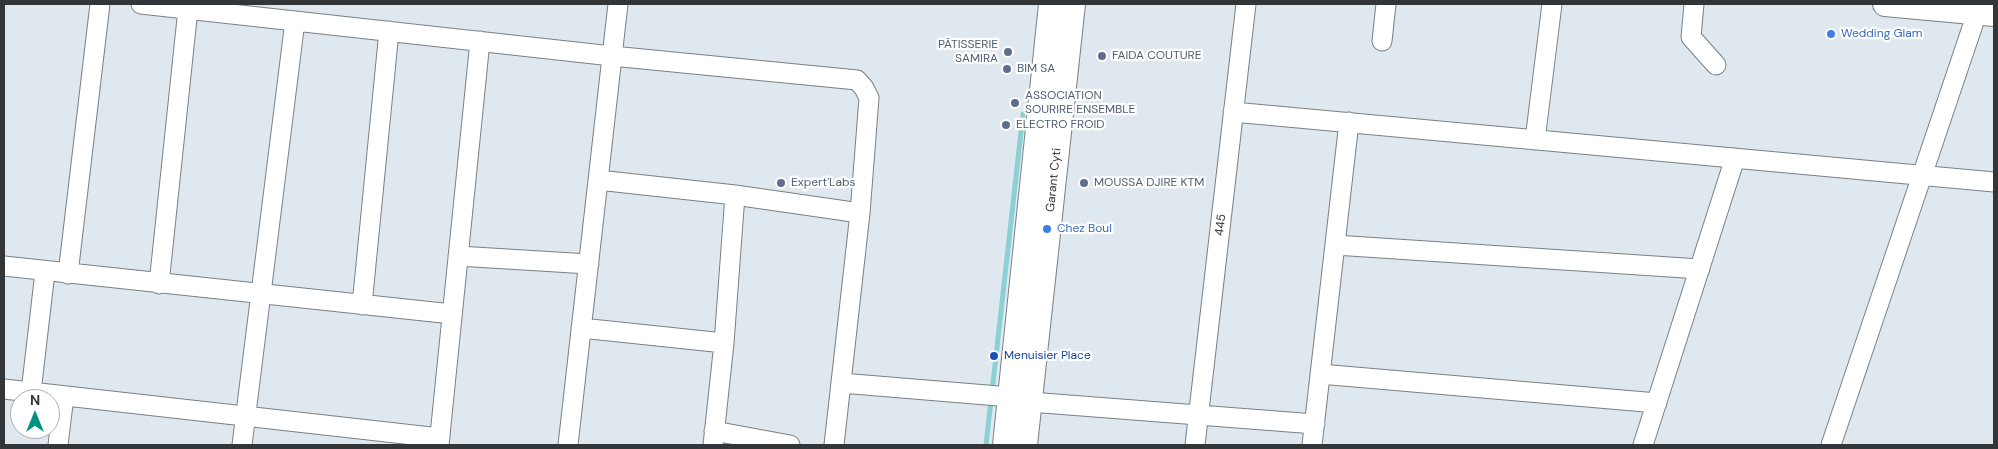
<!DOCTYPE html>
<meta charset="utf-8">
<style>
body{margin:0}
#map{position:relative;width:1998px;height:449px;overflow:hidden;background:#dfe8ef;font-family:"DM Sans",sans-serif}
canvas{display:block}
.frame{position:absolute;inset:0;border:5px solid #323638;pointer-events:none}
.north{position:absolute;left:10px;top:389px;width:50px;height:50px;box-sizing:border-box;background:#fff;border:1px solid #adafaf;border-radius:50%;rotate:0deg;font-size:14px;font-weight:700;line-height:20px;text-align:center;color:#323638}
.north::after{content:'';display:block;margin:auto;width:18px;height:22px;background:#009280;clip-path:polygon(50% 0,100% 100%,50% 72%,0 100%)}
</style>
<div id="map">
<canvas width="1998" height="449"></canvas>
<div class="frame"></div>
<div class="north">N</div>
</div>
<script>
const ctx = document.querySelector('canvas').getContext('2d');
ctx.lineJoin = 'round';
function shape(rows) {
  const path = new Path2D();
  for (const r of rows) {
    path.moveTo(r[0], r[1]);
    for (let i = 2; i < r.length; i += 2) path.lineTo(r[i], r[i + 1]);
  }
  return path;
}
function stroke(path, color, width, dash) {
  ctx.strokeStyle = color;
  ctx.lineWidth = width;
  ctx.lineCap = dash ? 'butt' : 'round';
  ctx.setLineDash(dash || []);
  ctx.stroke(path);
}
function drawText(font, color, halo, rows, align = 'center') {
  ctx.font = font + ' "DM Sans",sans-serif';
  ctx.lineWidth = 4.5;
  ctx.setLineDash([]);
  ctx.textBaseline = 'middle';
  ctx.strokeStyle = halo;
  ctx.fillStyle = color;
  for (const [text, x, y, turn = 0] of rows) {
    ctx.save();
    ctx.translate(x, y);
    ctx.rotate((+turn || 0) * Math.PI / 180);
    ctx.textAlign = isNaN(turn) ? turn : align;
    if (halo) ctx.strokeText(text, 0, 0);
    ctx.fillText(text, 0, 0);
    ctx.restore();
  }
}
stroke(shape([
 [992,392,1023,114],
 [986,445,991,400]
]), '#8ad0d4', 5);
const minor = shape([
 [141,4,612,56,857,80,864,88,869,98,860,213,834,445],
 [1694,4,1691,37,1716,65],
 [1382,41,1386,4],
 [1233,112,1994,182],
 [1535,140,1552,4],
 [598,180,735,195,860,213],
 [1335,245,1700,269],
 [458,256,589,264],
 [4,266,452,314],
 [68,274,100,4],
 [159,284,188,9],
 [362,305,389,31],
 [581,328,724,343],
 [1320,374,1657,403],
 [841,383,1011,397],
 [4,389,440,438],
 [31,392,45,272],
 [1030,402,1315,424],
 [714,431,790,445],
 [58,445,64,396],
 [242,445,295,21],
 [439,445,480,41],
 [568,445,618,4],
 [713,445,724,343,735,195],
 [1195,445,1246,4],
 [1312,445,1349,122],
 [1643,445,1735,158],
 [1831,445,1980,4]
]);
const major = shape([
 [1885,4,1994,14],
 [1005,445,1051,4],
 [1025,445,1073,4]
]);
stroke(minor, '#798086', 21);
stroke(major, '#798086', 26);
stroke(minor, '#fff', 19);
stroke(major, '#fff', 24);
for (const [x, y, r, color] of [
 [1831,34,5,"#3f7fe0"],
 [1008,52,5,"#5c6f8a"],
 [1102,56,5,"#5c6f8a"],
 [1007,69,5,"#5c6f8a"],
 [1015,103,5,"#5c6f8a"],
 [1006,125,5,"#5c6f8a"],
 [781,183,5,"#5c6f8a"],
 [1084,183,5,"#5c6f8a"],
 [1047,229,5,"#3f7fe0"],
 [994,356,5,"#1a4fb4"]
]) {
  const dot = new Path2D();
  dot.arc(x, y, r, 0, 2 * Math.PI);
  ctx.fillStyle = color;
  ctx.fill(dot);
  stroke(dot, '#fff', 2);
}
drawText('12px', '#366cbe', '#fff', [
 ["Wedding Glam",1841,34],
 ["Chez Boul",1057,229]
], 'left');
drawText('12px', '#4e5e75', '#fff', [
 ["PÂTISSERIE",998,45,"right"],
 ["SAMIRA",998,59,"right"],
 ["FAIDA COUTURE",1112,56],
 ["BIM SA",1017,69],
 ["ASSOCIATION",1025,96],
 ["SOURIRE ENSEMBLE",1025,110],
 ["ELECTRO FROID",1016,125],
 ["Expert'Labs",791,183],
 ["MOUSSA DJIRE KTM",1094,183]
], 'left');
drawText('12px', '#323638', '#fff', [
 ["Garant Cyti",1054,180,-84],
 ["445",1221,225,-83]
]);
drawText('12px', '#164399', '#fff', [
 ["Menuisier Place",1004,356]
], 'left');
</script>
